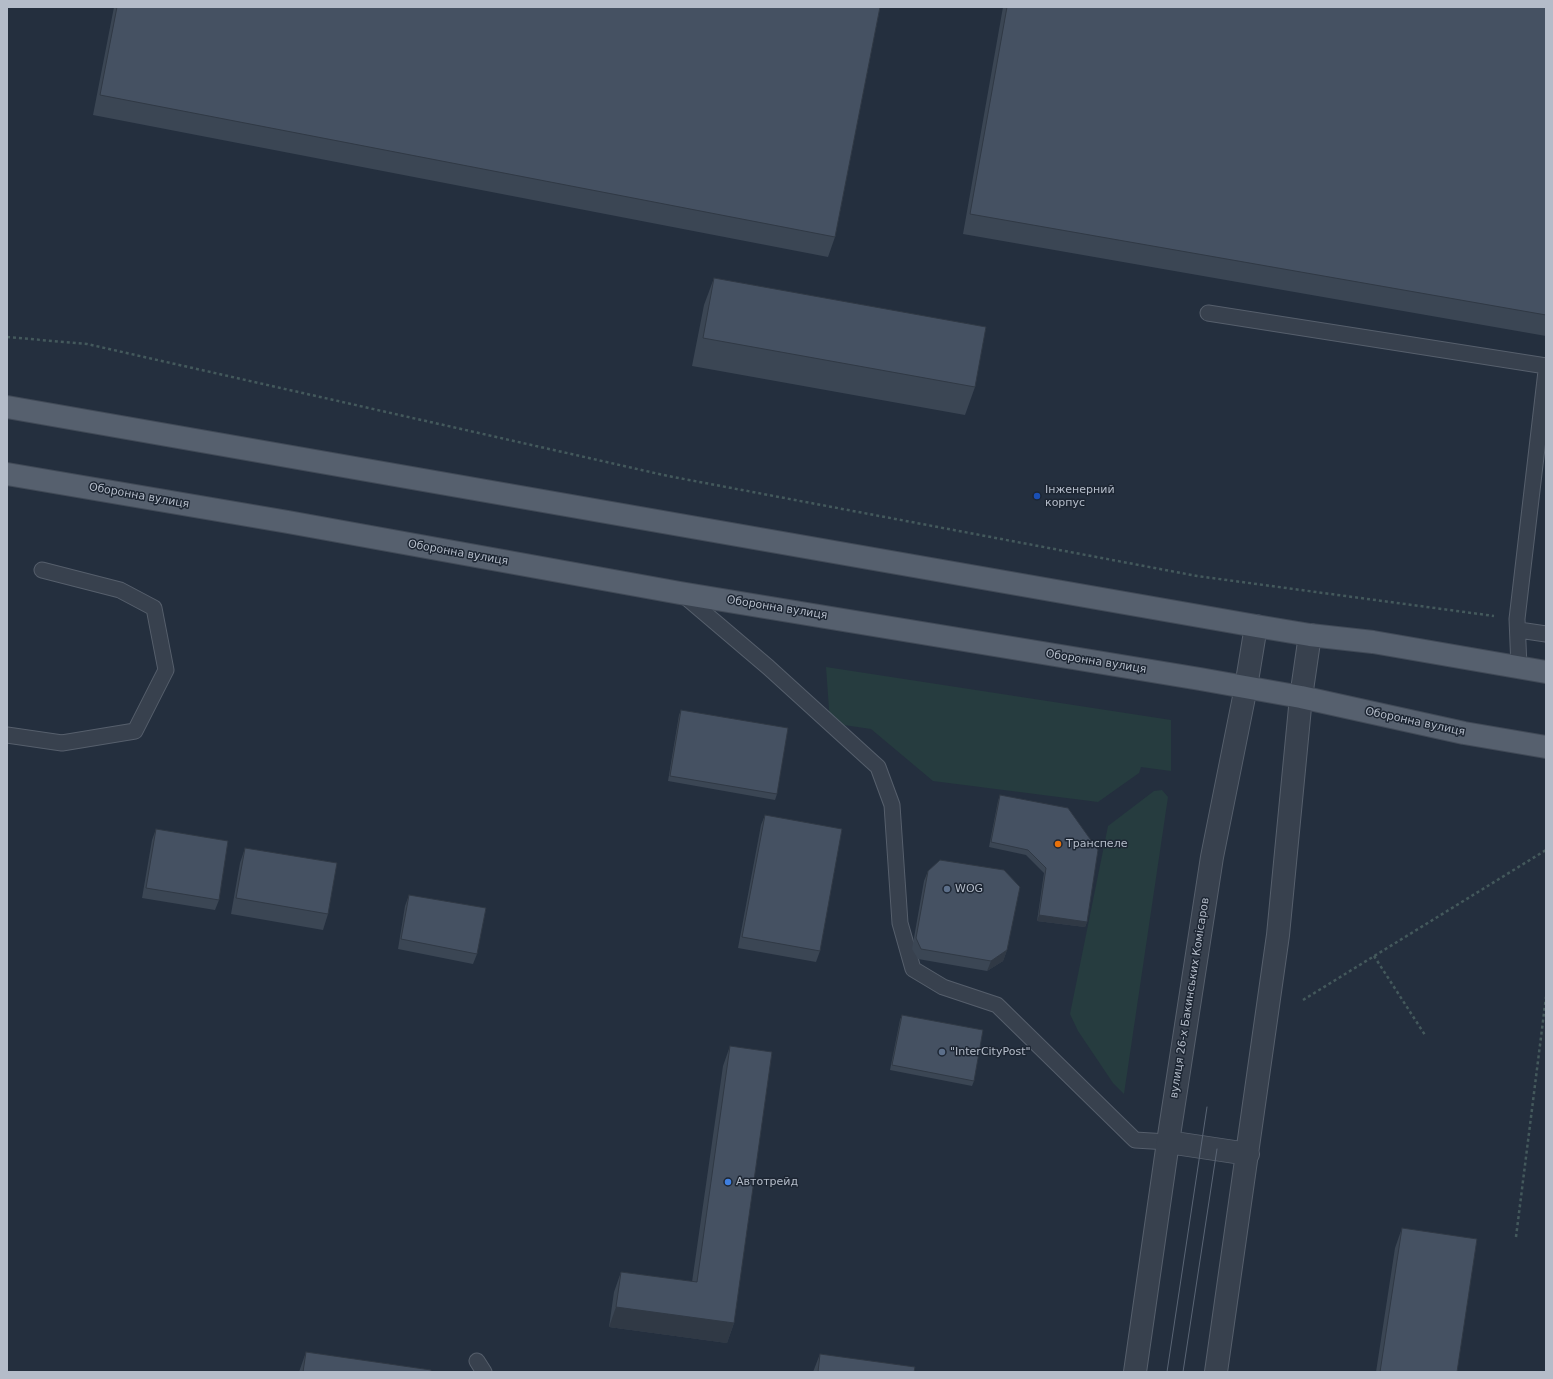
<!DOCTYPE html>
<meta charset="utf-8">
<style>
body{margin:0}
#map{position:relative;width:1553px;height:1379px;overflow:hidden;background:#242f3e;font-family:"DejaVu Sans",sans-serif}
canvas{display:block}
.frame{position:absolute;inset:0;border:8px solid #b4bcc9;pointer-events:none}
</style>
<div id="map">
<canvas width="1553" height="1379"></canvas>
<div class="frame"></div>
</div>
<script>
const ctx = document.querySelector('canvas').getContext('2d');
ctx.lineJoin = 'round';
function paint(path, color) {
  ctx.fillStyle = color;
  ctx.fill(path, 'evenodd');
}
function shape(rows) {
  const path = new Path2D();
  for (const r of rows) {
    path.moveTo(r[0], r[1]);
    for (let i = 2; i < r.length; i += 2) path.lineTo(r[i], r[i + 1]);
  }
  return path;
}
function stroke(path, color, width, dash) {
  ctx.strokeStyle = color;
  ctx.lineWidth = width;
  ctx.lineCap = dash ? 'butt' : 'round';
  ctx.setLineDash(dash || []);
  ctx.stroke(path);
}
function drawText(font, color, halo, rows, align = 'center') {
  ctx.font = font + ' "DejaVu Sans",sans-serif';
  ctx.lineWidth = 3;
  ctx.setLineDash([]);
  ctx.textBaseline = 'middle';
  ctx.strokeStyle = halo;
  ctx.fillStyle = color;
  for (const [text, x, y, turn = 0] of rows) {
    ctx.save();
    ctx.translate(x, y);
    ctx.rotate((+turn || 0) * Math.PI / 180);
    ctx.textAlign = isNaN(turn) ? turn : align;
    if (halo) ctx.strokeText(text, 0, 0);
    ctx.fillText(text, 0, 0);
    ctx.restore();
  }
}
paint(shape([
 [826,667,1171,720,1171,771,1141,767,1139,773,1098,802,933,781,871,729,830,723],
 [1162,790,1168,797,1124,1094,1113,1083,1078,1031,1070,1014,1108,826,1154,791]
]), '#263c3f');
const service = shape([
 [1208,313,1546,366],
 [681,593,768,667,878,767,892,805,900,923,913,969,943,987,997,1005,1135,1140,1168,1142],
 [1519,630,1546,634],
 [1519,667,1517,619,1546,371],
 [7,735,62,743,135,731,166,670,154,608,120,590,42,570],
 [477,1361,484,1372]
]);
const tertiary = shape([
 [1168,1142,1248,1154],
 [1135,1372,1168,1142,1212,857,1246,687,1256,626],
 [1216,1372,1278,935,1301,697,1310,635]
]);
const primary = shape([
 [7,407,1256,626,1310,635,1373,642,1546,672],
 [7,474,288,522,680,593,1200,679,1301,697,1464,733,1546,747]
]);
stroke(service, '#565f6c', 17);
stroke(tertiary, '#565f6c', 24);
stroke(primary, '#414a57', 24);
stroke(shape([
 [7,337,87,344,668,476,1197,576,1494,616],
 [1374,956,1425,1035],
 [1303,1000,1546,850],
 [1516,1237,1546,997]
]), '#44595c', 2.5, [3, 3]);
stroke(service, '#38414e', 15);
stroke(tertiary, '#38414e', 22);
stroke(primary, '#56606e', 22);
stroke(shape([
 [1167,1372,1207,1107],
 [1183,1372,1217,1149]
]), '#5a6575', 1);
paint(shape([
 [114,7,880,7,835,237,828,257,93,115],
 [1003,7,1546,7,1546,336,963,234],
 [714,278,975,387,965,415,692,366,704,305],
 [681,710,777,794,775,800,668,781,679,715],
 [1000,795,1087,922,1085,927,1037,921,1044,873,1026,855,989,847,998,801],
 [765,815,820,951,816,962,738,948,761,825],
 [156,829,219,900,215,910,142,898,152,840],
 [245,848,328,914,323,930,231,914,240,863],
 [928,871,1007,950,1003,961,987,971,918,959,912,949,924,881],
 [409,895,477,954,473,964,398,949,405,906],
 [902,1015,974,1081,972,1086,890,1070,900,1020],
 [730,1046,734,1323,727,1343,609,1327,614,1292,621,1272,692,1282,723,1066],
 [1402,1228,1457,1372,1376,1372,1395,1248],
 [306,1352,431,1372,299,1372],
 [820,1354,914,1372,813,1372]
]), '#3b4654');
paint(shape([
 [1039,915,1087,922,1085,927,1037,921],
 [1007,950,1003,961,987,971,991,961],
 [616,1307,734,1323,727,1343,609,1327]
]), '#303945');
const building = shape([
 [117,7,880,7,835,237,100,95,117,7],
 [1007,7,1546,7,1546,315,970,214,1007,7],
 [714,278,986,327,975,387,703,338,714,278],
 [681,710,788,728,777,794,670,776,681,710],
 [1000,795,1068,808,1098,850,1087,922,1039,915,1046,868,1028,850,991,842,1000,795],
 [765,815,842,829,820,951,742,937,765,815],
 [156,829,228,841,219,900,146,888,156,829],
 [245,848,337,863,328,914,236,898,245,848],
 [940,860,1004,870,1020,887,1007,950,991,961,921,949,916,938,928,871,940,860],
 [409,895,486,908,477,954,401,939,409,895],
 [902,1015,983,1030,974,1081,892,1065,902,1015],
 [730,1046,772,1052,734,1323,616,1307,621,1272,697,1282,730,1046],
 [1402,1228,1477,1239,1457,1372,1380,1372,1402,1228],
 [306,1352,431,1370,431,1372,303,1372,306,1352],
 [820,1354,915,1367,914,1372,818,1372,820,1354]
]);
paint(building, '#455162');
stroke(building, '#303945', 1);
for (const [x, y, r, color] of [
 [1037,496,4,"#1a4fb4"],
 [1058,844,4,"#e8710a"],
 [947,889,4,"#5c6f8a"],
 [942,1052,4,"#5c6f8a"],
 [728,1182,4,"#3f7fe0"]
]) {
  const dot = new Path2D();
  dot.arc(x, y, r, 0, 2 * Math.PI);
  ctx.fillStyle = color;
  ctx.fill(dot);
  stroke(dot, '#1d2633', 1.5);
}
drawText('11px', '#b4bcc9', '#1d2633', [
 ["Інженерний",1045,490],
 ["корпус",1045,503],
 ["Транспеле",1066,844],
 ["WOG",955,889],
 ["\"InterCityPost\"",950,1052],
 ["Автотрейд",736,1182]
], 'left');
drawText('11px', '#b4bcc9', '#1d2633', [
 ["Оборонна вулиця",139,496,10],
 ["Оборонна вулиця",458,553,10],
 ["Оборонна вулиця",777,608,9],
 ["Оборонна вулиця",1096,662,9],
 ["Оборонна вулиця",1415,722,12],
 ["вулиця 26-х Бакинських Комісаров",1190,998,-81]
]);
</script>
